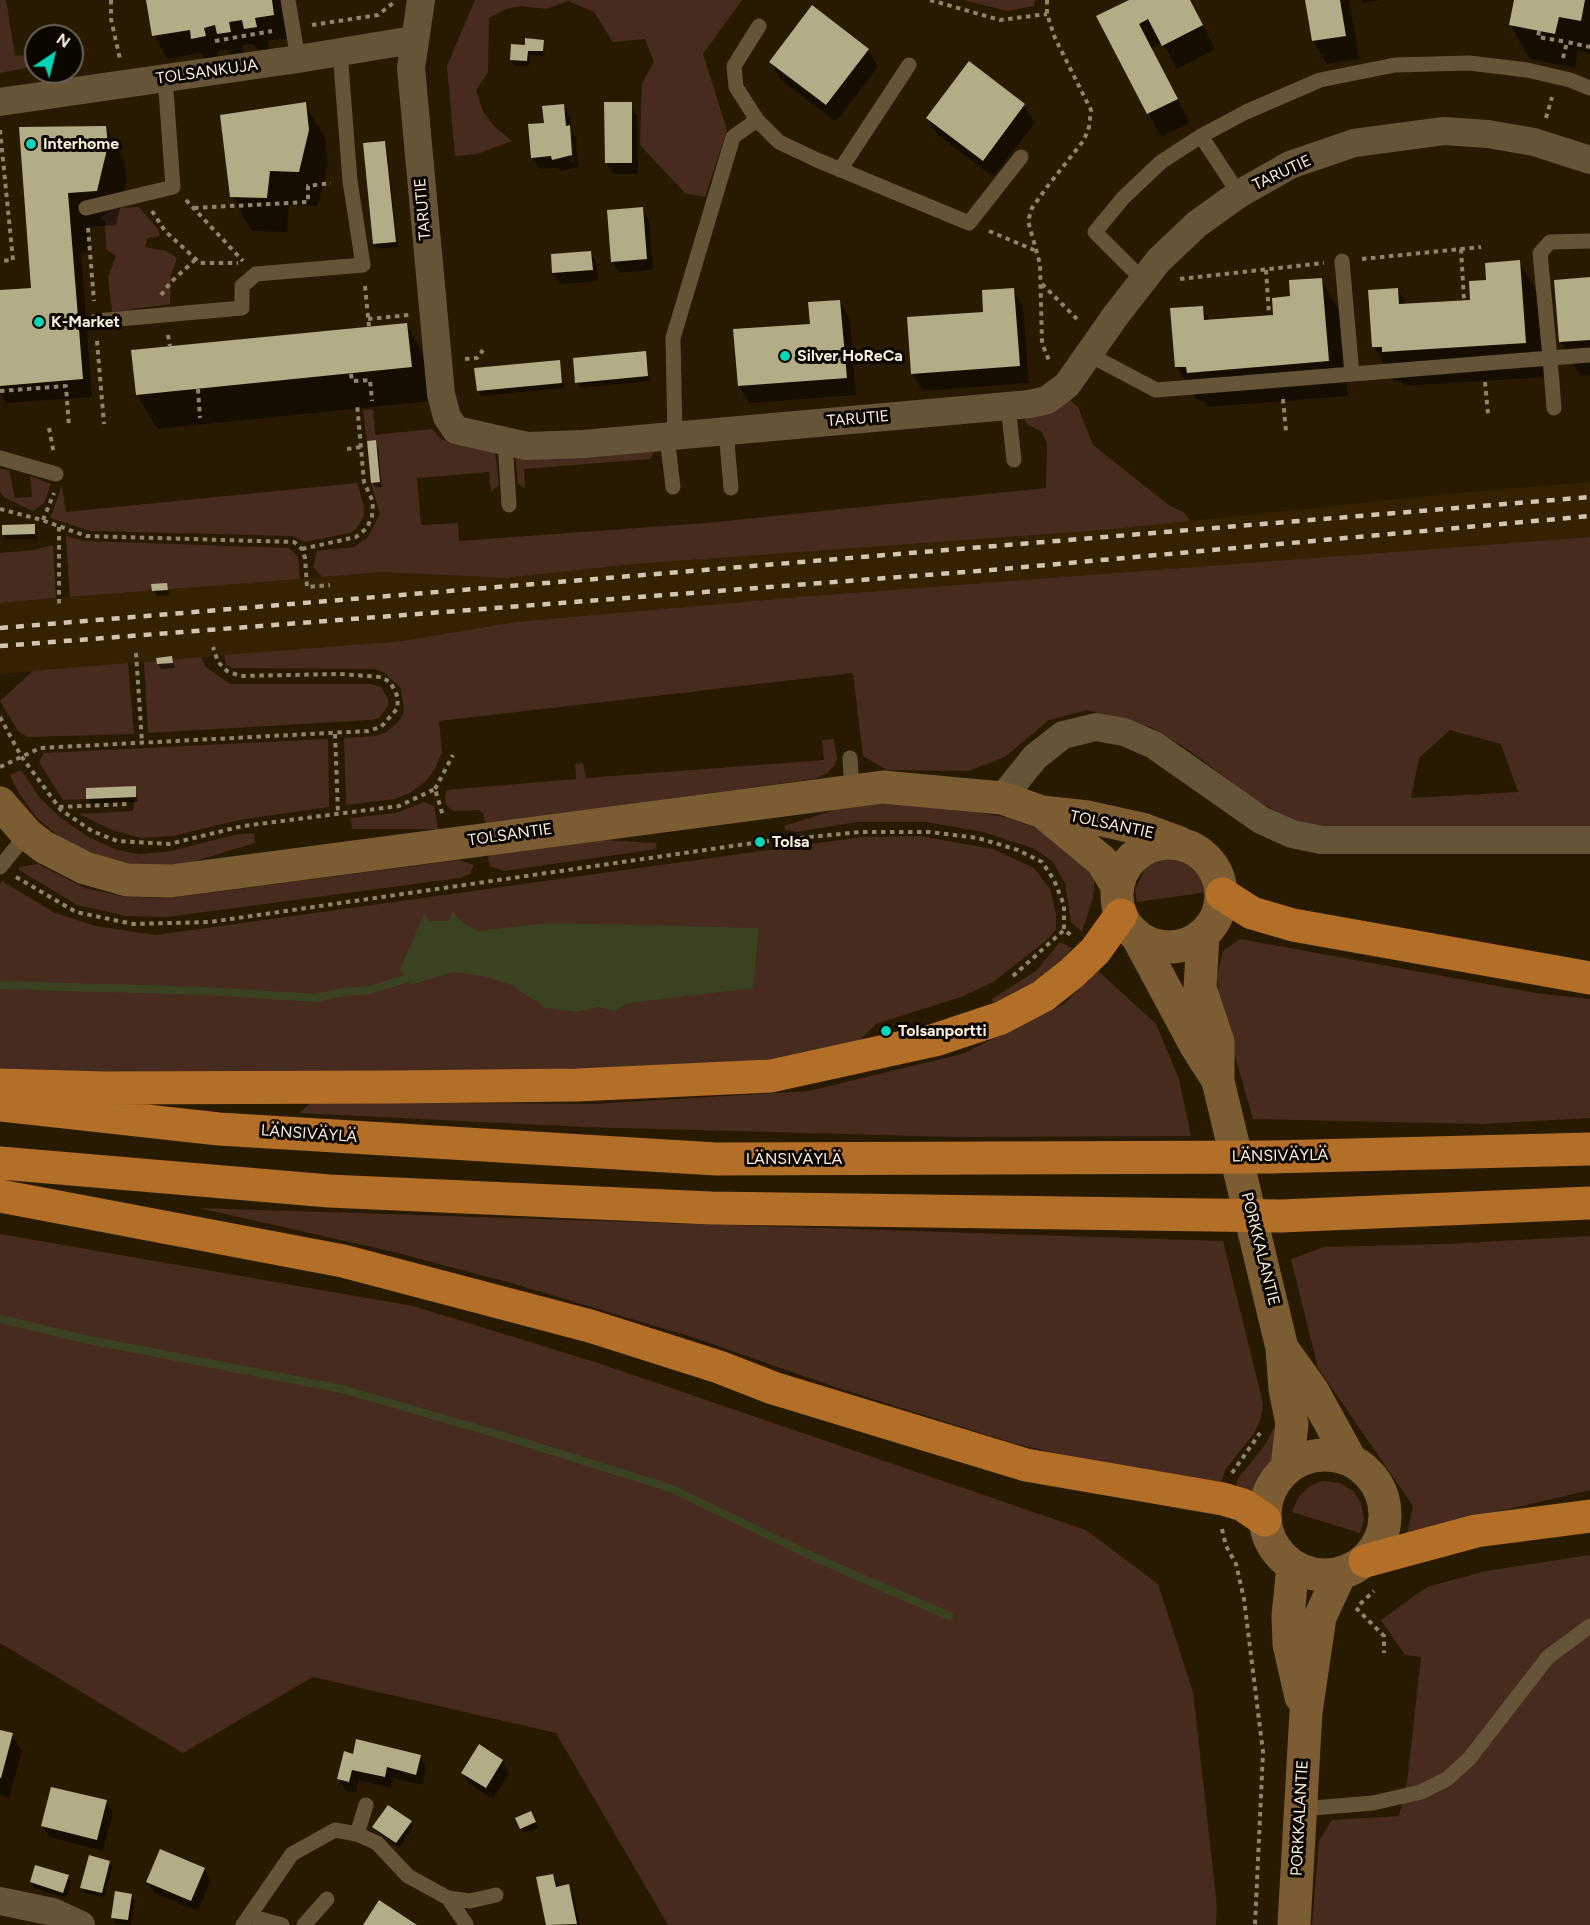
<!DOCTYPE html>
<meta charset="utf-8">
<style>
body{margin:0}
#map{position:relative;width:1590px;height:1925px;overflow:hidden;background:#281a00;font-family:Figtree,sans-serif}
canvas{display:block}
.north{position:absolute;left:24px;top:24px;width:60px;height:60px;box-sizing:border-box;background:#0c0601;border:2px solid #6a6259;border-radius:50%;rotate:35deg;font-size:16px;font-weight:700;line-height:24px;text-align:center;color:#f7eddd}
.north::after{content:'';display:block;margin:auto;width:21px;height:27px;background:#07d5b6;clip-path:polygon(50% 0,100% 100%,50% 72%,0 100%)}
</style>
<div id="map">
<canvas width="1590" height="1925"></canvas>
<div class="north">N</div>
</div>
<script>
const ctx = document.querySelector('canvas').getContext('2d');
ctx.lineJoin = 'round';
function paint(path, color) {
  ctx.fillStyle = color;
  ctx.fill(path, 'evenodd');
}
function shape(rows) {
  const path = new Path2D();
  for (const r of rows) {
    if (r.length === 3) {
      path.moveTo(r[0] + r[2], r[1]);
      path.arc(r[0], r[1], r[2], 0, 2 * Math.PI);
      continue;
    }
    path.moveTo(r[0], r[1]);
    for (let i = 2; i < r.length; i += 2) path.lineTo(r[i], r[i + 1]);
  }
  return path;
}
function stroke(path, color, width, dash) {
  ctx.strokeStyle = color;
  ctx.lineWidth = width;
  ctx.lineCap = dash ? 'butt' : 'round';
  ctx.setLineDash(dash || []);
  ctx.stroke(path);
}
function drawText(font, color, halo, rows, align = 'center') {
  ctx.font = font + ' Figtree,sans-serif';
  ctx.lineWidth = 6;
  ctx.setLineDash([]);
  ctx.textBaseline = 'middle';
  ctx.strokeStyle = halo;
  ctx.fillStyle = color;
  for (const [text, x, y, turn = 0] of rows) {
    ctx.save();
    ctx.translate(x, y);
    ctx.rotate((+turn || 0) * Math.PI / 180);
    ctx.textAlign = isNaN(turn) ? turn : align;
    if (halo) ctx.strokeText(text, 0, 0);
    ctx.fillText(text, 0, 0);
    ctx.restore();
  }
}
paint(shape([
 [1590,482,1590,537,799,597,515,622,403,641,0,674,0,603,383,572,505,578,635,564,1104,530,1456,493]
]), '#332100');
paint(shape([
 [0,0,6,0,15,56,36,55,36,66,0,73],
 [475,0,742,0,703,54,727,130,705,197,685,193,640,145,642,83,654,62,645,39,613,42,594,12,568,1,547,9,521,6,506,9,489,18,488,72,476,90,483,111,494,126,512,141,477,154,455,156,447,66],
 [963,0,1035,0,1034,6,1007,11],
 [139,207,158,229,160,236,147,238,145,247,166,251,177,258,171,275,170,304,112,312,108,277,116,256,106,249,105,222,101,218,114,208],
 [1069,399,1078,407,1093,445,1170,506,1185,513,1190,521,1104,530,635,564,505,578,383,572,322,577,313,567,317,551,354,547,367,538,380,514,371,483,380,481,376,440,367,441,363,410,373,409,375,435,432,429,441,439,454,444,495,451,499,485,491,492,489,472,417,478,421,525,458,523,459,541,706,523,1046,488,1047,443,1041,431,1028,425,1022,416],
 [654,452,650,459,524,469,525,488,518,484,515,453],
 [0,469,9,470,15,498,32,497,30,476,51,484,44,503,33,511,5,498,0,492],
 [357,483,364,506,364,516,357,528,350,533,304,542,293,536,91,531,50,518,62,486,66,512],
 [66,536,84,541,289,548,298,557,300,579,70,597],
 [1590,537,1590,827,1330,831,1292,820,1251,797,1190,751,1151,727,1087,710,1049,720,1005,757,968,771,887,770,863,756,853,673,439,721,442,752,435,769,425,782,410,793,395,799,346,805,344,738,375,736,387,732,399,721,404,711,401,688,383,672,374,669,233,668,226,665,224,655,403,641,515,622,799,597],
 [1450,730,1501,744,1518,792,1411,798,1419,758],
 [53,545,56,598,0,603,0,553,34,550],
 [201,657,206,667,230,684,371,684,381,687,388,699,388,706,379,718,371,720,148,733,144,662],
 [128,663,134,734,27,737,18,731,0,701,33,671],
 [328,739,329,807,239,820,173,836,140,838,112,830,79,814,133,811,136,786,86,788,86,799,63,800,39,762,44,753],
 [834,739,837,759,834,766,826,774,814,779,485,824,483,813,479,810,453,811,446,805,445,795,447,790,576,779,575,764,583,763,586,778,824,760,822,740],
 [21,770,40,798,61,818,90,838,117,850,139,854,167,852,234,835,254,833,255,843,185,864,135,867,100,857,61,838,37,818,20,795,10,775],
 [424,802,434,806,438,829,352,829,351,818,396,813],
 [920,802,1010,818,1063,839,1095,873,1093,898,1082,932,1071,922,1065,883,1053,862,1035,849,983,832,926,822,857,822,796,832,785,829,784,826,850,805],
 [920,836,993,849,1034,868,1050,889,1056,914,1056,929,1047,940,993,982,961,997,876,1024,856,1044,765,1061,539,1070,147,1077,0,1068,0,884,2,881,55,913,96,926,156,935,862,837],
 [585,839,656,843,657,849,504,871,490,866,488,858,490,852],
 [1170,857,1187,862,1200,872,1208,892,1137,902,1135,890,1145,869,1156,860],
 [459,860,474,865,470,874,460,878,167,917,127,916,77,905,19,870,19,867,38,864,85,888,126,897,170,898],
 [1240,939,1536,993,1590,999,1590,1118,1481,1124,1253,1119,1220,1004,1217,976,1223,951],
 [1060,942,1072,948,1045,981,995,1005,992,999,1036,971],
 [1097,970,1156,1024,1179,1079,1191,1136,956,1137,583,1127,299,1113,312,1102,594,1104,809,1091,962,1054,1064,1004],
 [199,1208,1223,1241,1263,1403,1261,1418,1255,1432,1225,1470,1221,1485,1124,1469,1013,1443,835,1387,692,1337,511,1283,394,1252],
 [0,1234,413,1306,598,1363,1086,1530,1158,1584,1193,1692,1217,1907,1216,1925,668,1925,556,1733,313,1677,183,1753,0,1643],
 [1590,1236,1590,1490,1407,1533,1413,1506,1318,1368,1291,1259,1324,1247,1446,1244],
 [1277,1413,1284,1453,1264,1480,1258,1496,1234,1490,1239,1477,1263,1448,1274,1428],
 [1322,1481,1340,1483,1353,1491,1361,1503,1364,1520,1360,1533,1292,1512,1299,1496,1310,1486],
 [1590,1555,1590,1925,1312,1925,1319,1841,1332,1820,1399,1816,1407,1783,1421,1657,1405,1655,1381,1620,1427,1587,1486,1571]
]), '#482b1f');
paint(shape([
 [453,912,462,923,478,931,549,923,759,928,753,988,628,1003,614,1011,599,1007,575,1012,546,1008,511,985,484,976,453,972,411,985,400,970,424,914,430,921,449,921]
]), '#3b4222');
paint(shape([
 [148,0,292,0,287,38,268,41,270,51,259,52,253,44,242,45,243,55,232,57,227,49,217,51,218,59,206,62,201,53,167,59,154,35],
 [1132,0,1190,0,1215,49,1177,69,1162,42,1151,48,1190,123,1161,137,1098,17],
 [1307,0,1349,0,1359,59,1327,64,1313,41],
 [1361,0,1382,0,1363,3],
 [1515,0,1590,0,1590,53,1578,51,1575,68,1530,59,1510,25],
 [543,41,545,56,530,55,529,66,514,65,511,60,526,47],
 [868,50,878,67,836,122,781,80,771,62],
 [969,63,1024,105,1035,123,993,177,938,135,927,118],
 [305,104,325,138,328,165,318,206,289,205,287,232,252,231,232,196],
 [631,104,637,115,638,174,613,174,606,163],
 [564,106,570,117,571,130,576,138,578,167,560,171,558,168,539,169,533,158,546,124],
 [569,130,572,133,574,163,571,163],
 [105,127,125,162,127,180,116,225,87,227,89,253,81,253,92,397,6,403,0,393,0,292,33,289,20,129],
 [384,143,387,148,398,247,378,249,375,244],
 [642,209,649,220,653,270,619,273,612,261],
 [590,253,597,264,598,281,560,284,553,273],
 [1519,262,1539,296,1545,377,1404,386,1401,381,1394,381,1374,347,1398,289,1407,305,1472,301,1488,282],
 [1590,278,1590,375,1580,376,1560,341],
 [1321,279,1341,314,1348,396,1208,407,1205,401,1197,401,1177,367,1202,308,1210,321,1275,316,1292,298],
 [1013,290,1023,307,1029,383,923,391,912,373],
 [840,302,850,319,856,395,749,403,739,385],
 [406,324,426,359,431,401,157,429,137,395],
 [645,352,650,381,580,388,577,383,574,359],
 [559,361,564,388,481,396,478,391],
 [375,442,378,447,382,487,375,487,372,482],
 [34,525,37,539,6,539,3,534],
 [166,585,170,595,156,596,153,586],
 [171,658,175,668,161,669,158,664],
 [135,787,138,802,91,804,88,799],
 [889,1022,893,1031,885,1033,881,1025],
 [0,1731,12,1735,22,1752,9,1798,0,1795],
 [479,1746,502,1761,509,1773,493,1799,469,1784,463,1773],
 [354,1755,420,1757,426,1768,422,1785,393,1778,391,1788,359,1780,356,1793,346,1791,339,1779],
 [106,1802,113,1813,103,1851,49,1837,43,1826],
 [534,1818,538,1828,524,1833,521,1828],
 [410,1822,413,1827,399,1848,377,1832,374,1827],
 [109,1862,112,1867,104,1898,85,1893,82,1888],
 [204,1869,211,1880,198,1911,154,1893,148,1881],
 [68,1876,71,1881,66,1898,34,1888,31,1882],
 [553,1876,560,1888,568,1886,574,1897,580,1925,548,1925,538,1879],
 [132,1896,135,1901,131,1925,115,1923,112,1917]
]), '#0007');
stroke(shape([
 [0,985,207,991,316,998,342,992,370,990,405,979],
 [0,1319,89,1340,342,1389,507,1437,670,1488,818,1559,949,1616]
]), '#3b4222', 8);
paint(shape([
 [146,0,272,0,274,15,255,18,257,27,244,29,242,20,229,22,231,32,217,34,215,25,204,28,206,36,191,39,190,30,152,36],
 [1129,0,1190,0,1203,25,1162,46,1148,19,1139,24,1178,99,1147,114,1096,16],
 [1305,0,1340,0,1346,36,1312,41],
 [1514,0,1585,0,1581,21,1559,17,1555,34,1509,25],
 [812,5,869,49,826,105,769,62],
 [525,38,544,40,543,51,528,51,527,61,510,60,511,44,525,45],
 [969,61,1025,104,983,161,926,118],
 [306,102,309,130,299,172,270,171,267,198,230,197,220,115],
 [604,102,632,102,632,163,605,163],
 [564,104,566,126,570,125,572,155,552,160,551,156,531,158,528,124,544,123,542,106],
 [106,126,108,145,97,191,68,193,83,379,0,386,0,290,31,288,19,127],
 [385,141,396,242,373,244,363,143],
 [643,207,647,259,611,262,607,210],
 [591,251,593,270,552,273,551,254],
 [1520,260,1526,343,1382,352,1382,347,1372,347,1368,290,1398,288,1399,304,1470,300,1469,281,1486,280,1485,263],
 [1590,277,1590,340,1559,342,1554,280],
 [1322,278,1329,361,1187,373,1186,367,1175,367,1170,308,1203,306,1204,320,1273,315,1272,298,1290,296,1289,280],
 [1014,288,1020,366,911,374,907,317,983,312,982,290],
 [840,300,847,378,738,386,733,329,810,324,808,302],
 [407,323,412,367,136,395,131,350],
 [646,351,648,376,575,383,573,358],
 [560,360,562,383,477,391,474,368],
 [376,440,380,482,371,483,367,441],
 [35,524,35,534,2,535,2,525],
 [167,583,168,590,152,591,151,584],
 [172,656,173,663,157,664,156,658],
 [136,786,136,797,86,799,86,788],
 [0,1730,13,1733,1,1778,0,1778],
 [356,1739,421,1755,416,1775,387,1767,385,1777,352,1770,349,1782,337,1779,344,1751,353,1754],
 [479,1744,503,1760,486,1788,461,1773],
 [51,1787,107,1800,97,1840,41,1826],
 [388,1805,412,1821,396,1843,372,1827],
 [531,1811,536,1822,520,1829,515,1818],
 [160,1849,205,1868,191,1901,146,1882],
 [89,1855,110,1861,102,1893,80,1888],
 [35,1865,69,1875,63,1893,30,1882],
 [553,1874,556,1887,569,1884,577,1924,546,1925,536,1877],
 [115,1891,132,1894,128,1920,111,1918],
 [379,1900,417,1925,363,1925]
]), '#b2ac87');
stroke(shape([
 [111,0,111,19,120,59],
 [930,0,1000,20,1047,14],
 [1047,0,1047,14,1055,38,1091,110,1089,127,1084,140,1047,187,1032,208,1028,221,1040,264,1042,343,1050,363],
 [312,25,378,15,393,3],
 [1539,31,1538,37,1567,42],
 [215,41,272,31],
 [1563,58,1567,42,1590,47],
 [1546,118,1552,97],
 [0,130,13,260,0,261],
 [186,200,243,261],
 [194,208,308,202,308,186,331,183],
 [152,211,165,231,200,263,238,263],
 [88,228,94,301],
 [989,231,1034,250],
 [1461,249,1464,300],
 [1362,259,1481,247],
 [1266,270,1269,315],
 [1180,279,1324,263],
 [1042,284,1079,321],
 [365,286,369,327],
 [161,295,171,282,196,259],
 [368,319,409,315],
 [168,335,170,346],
 [97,341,104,424],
 [465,359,477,358,483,350],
 [351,374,352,381,370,380,372,401],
 [1485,382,1488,414],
 [198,389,200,418],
 [0,391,66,386,69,427],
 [1283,399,1286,431],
 [49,428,54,454],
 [347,449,361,447],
 [0,509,42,520,86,536,294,542,302,549,305,558,307,587,330,585],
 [43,520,54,493],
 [59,527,59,607],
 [302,549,356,537,367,528,372,516,373,502,364,482,357,403],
 [136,653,142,742],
 [0,717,21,756,61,810,92,831,117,841,169,844,243,826,399,806,435,789,443,816],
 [335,734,338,813],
 [0,767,40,748,368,731,381,727,397,709,398,698,395,691,390,682,381,677,340,674,240,676,227,671,218,662,213,647],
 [435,789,453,755],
 [59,807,129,804],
 [16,877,76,912,133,924,210,922,760,842,860,832,930,832,978,838,1018,850,1042,862,1054,880,1064,905,1064,930,1071,935],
 [1013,976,1064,930],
 [1232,1473,1260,1433],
 [1222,1529,1226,1546,1236,1564,1244,1599,1263,1752,1255,1925],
 [1360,1604,1374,1591],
 [1356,1608,1384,1636,1384,1653]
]), '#90846f', 4, [4.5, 4.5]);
stroke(shape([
 [288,0,298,59],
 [49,72,53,94],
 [757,120,736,87,734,66,759,26],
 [1201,136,1239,194],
 [840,170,909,65],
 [86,208,173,187,165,77],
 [1342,261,1352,374],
 [1143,280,1095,232,1123,198,1161,162,1201,136,1246,112,1320,80,1395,65,1469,63,1527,70,1570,80,1590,88],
 [96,321,242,308,242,286,256,274,363,265,350,181,340,51],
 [1088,354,1156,390,1550,358,1540,253,1550,242,1590,241],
 [1008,406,1014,460],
 [1554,408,1550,358,1590,355],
 [726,431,731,488],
 [675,436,673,338,733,137,757,120,779,142,817,160,969,223,1021,157],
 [667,437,673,487],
 [505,441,509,505],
 [0,458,56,474],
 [850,758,852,789],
 [0,867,27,834],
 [1301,1809,1373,1803,1421,1792,1447,1779,1469,1759,1548,1657,1590,1626],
 [357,1834,366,1805],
 [448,1898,466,1924],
 [249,1916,282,1925],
 [243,1925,292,1854,335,1830,357,1834,377,1843,408,1876,448,1898,470,1901,496,1895],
 [304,1925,327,1899]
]), '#655437', 15);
stroke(shape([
 [421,0,411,68,441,394,447,417,456,430,527,446,583,444,1030,404,1047,400,1067,385,1116,315,1159,260,1197,224,1239,194,1290,165,1354,143,1444,131,1488,134,1534,142,1590,160],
 [0,102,298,59,413,40],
 [1002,798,1035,757,1063,735,1096,727,1124,732,1154,745,1261,820,1292,834,1321,840,1590,840],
 [0,1901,53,1912,81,1925]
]), '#655437', 28);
stroke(shape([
 [0,803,27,834,44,847,85,868,127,880,171,881,883,787,1002,798,1042,812,1088,817,1142,829,1180,843],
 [1044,813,1102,861,1117,886],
 [1169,895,52],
 [1203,936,1200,988,1218,1042,1218,1081,1282,1348,1285,1389,1292,1424,1287,1467],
 [1138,938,1196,1046,1217,1079],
 [1282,1348,1312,1390,1350,1459],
 [1325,1515,60],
 [1293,1566,1288,1616,1289,1644,1301,1697],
 [1294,1925,1306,1712,1320,1617,1340,1574]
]), '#7c5c32', 33);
stroke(shape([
 [1222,894,1252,913,1293,925,1590,978],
 [0,1085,103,1088,393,1087,577,1085,771,1076,935,1040,1001,1018,1043,996,1072,973,1095,951,1121,915],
 [0,1105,219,1129,716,1159,1270,1157,1590,1149],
 [0,1163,329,1191,711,1208,1281,1216,1590,1203],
 [0,1196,343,1261,590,1326,719,1367,773,1388,1026,1465,1223,1499,1243,1505,1265,1520],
 [1365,1561,1476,1531,1590,1516]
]), '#b36e28', 33);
stroke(shape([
 [0,628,1590,497],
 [0,646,991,570,1590,516]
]), '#d0c6b4', 4.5, [8, 8]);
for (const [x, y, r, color] of [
 [31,144,6,"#07d5b6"],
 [39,322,6,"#07d5b6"],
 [785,356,6,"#07d5b6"],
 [760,842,6,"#07d5b6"],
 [886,1031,6,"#07d5b6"]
]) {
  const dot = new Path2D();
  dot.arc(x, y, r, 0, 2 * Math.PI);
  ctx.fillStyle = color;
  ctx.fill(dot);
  stroke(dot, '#0c0601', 2);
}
drawText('16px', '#f7eddd', '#0c0601', [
 ["TOLSANKUJA",207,72,-8],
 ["TARUTIE",1282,173,-25],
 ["TARUTIE",423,209,-95],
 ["TARUTIE",858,419,-5],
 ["TOLSANTIE",1112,825,12],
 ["TOLSANTIE",510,835,-8],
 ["LÄNSIVÄYLÄ",309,1134,4],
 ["LÄNSIVÄYLÄ",1280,1156,-1],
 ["LÄNSIVÄYLÄ",794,1159],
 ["PORKKALANTIE",1260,1249,76],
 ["PORKKALANTIE",1300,1818,-87]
]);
drawText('bold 16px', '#f7eddd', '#0c0601', [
 ["Interhome",43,144],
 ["K-Market",51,322],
 ["Silver HoReCa",797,356],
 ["Tolsa",772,842],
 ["Tolsanportti",898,1031]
], 'left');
</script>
